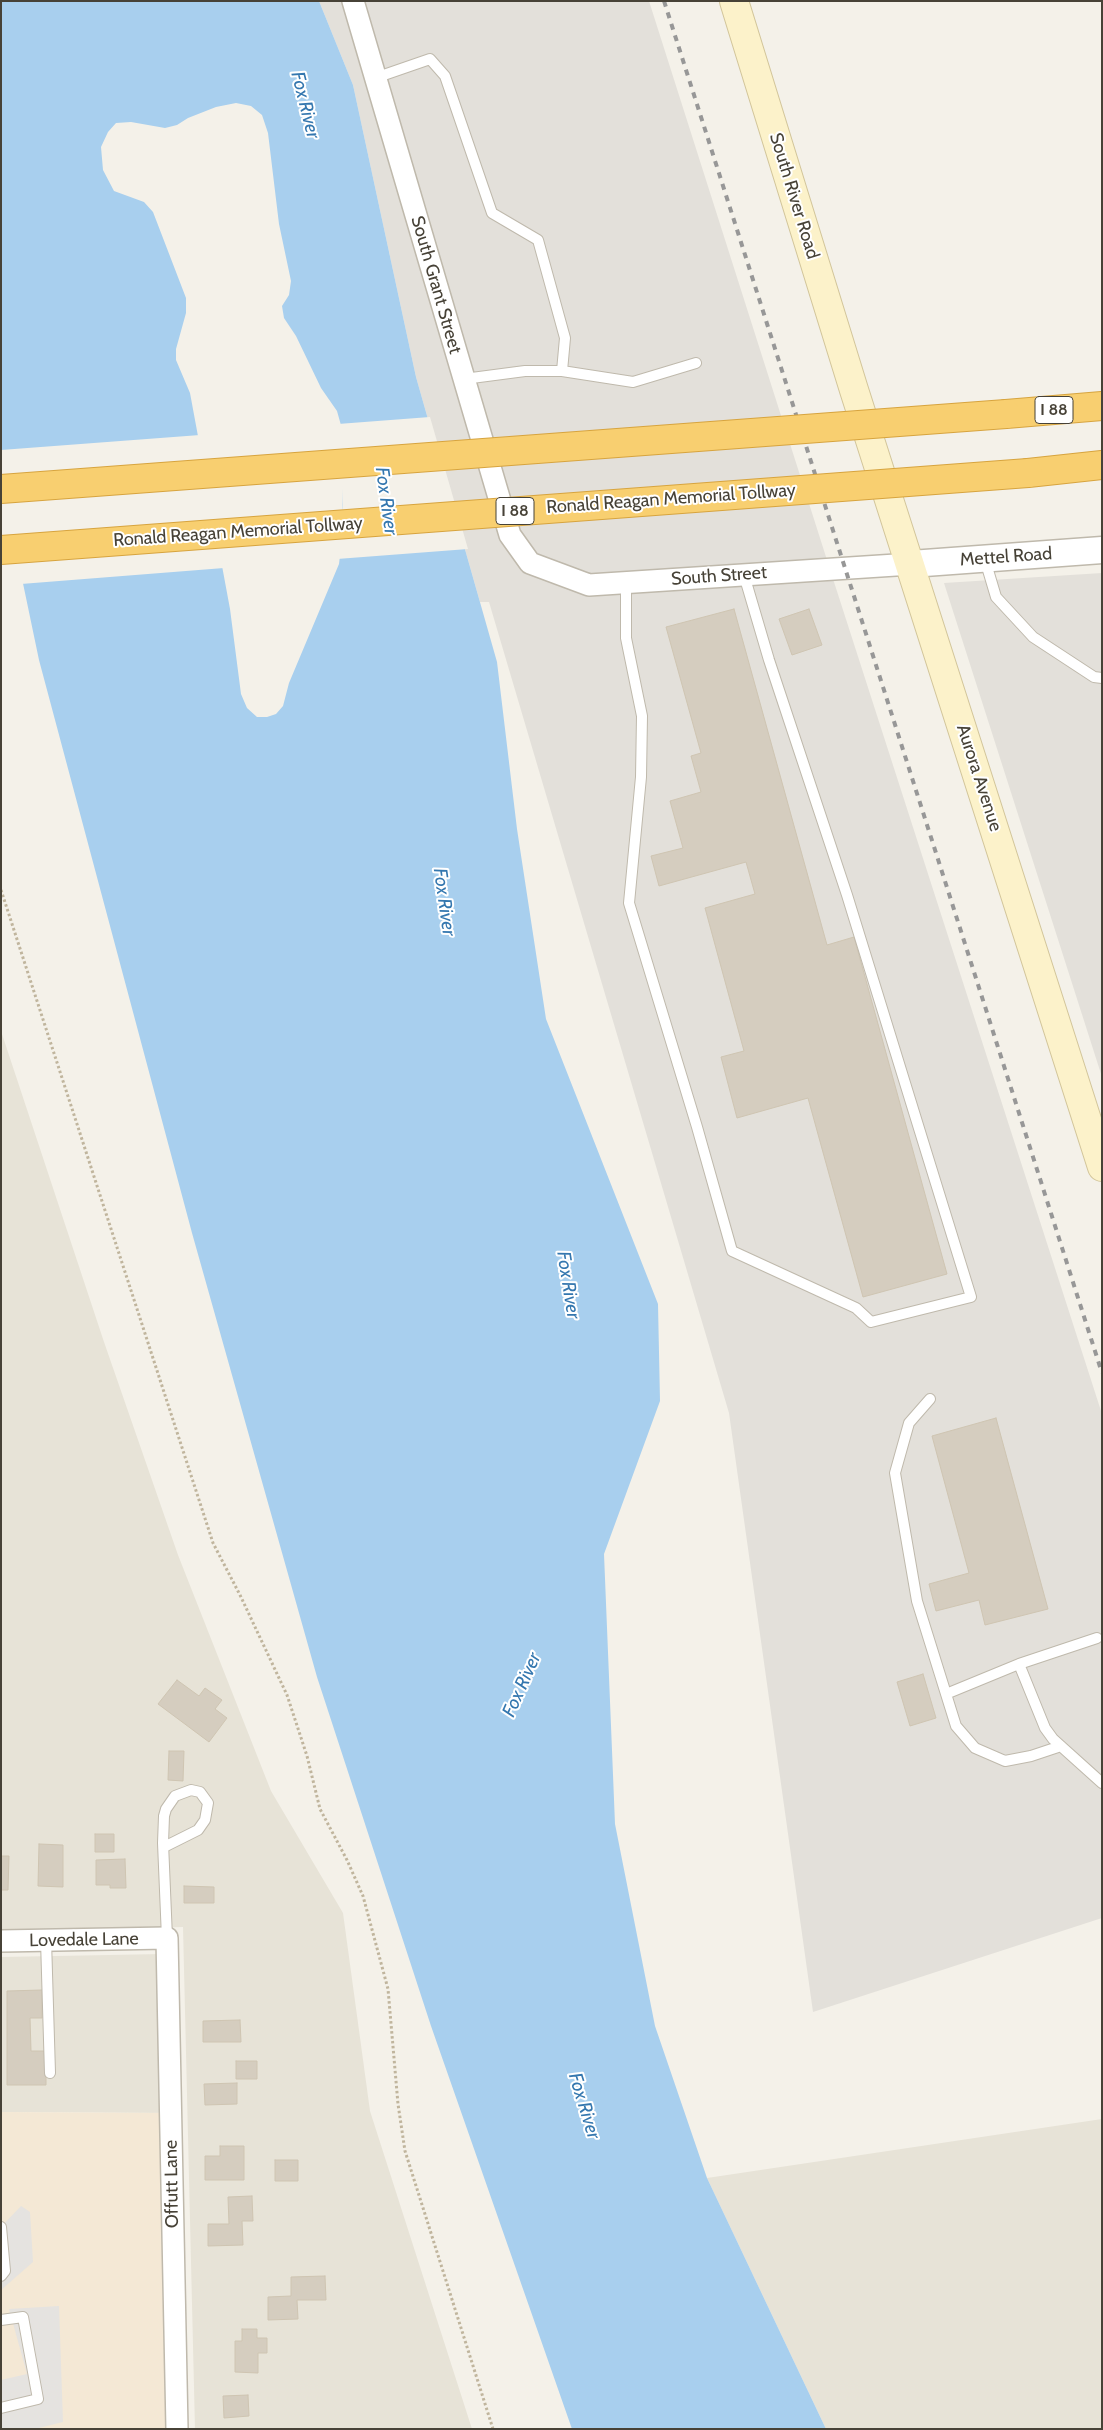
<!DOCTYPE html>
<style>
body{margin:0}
#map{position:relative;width:1103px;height:2430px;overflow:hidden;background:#f4f1e9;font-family:Cabin,sans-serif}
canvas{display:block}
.frame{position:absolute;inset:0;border:2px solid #474237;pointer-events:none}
</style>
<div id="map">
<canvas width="1103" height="2430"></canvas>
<div class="frame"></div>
</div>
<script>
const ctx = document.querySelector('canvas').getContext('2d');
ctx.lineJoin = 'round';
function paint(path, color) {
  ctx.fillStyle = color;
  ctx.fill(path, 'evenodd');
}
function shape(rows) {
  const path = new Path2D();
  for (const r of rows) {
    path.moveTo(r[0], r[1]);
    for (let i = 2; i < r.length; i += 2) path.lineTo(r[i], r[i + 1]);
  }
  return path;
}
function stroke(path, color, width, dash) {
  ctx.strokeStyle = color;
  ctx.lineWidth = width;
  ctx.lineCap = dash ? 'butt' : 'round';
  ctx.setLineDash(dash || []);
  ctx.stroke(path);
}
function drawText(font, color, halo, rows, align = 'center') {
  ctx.font = font + ' Cabin,sans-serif';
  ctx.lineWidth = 4;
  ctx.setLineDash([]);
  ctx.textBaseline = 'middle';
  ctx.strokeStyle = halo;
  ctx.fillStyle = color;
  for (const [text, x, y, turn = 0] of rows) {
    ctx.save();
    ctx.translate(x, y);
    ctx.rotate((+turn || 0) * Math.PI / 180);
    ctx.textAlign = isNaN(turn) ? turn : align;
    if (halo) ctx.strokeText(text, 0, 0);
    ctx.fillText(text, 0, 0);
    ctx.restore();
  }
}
paint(shape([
 [1,1031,104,1342,178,1555,271,1791,343,1913,370,2111,472,2429,195,2429,183,1927,1,1932],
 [163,1954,169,2113,1,2112,1,1957],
 [1102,2119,1102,2429,826,2429,707,2178]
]), '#e7e3d7');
paint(shape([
 [1,2112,169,2113,174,2429,1,2429]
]), '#f4e8d5');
paint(shape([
 [319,1,649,1,834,582,1102,1414,1102,1918,813,2012,729,1413,489,602,480,602,416,377,353,85],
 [1102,573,1102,1077,944,583]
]), '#e3e0da');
paint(shape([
 [21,2206,30,2212,33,2262,1,2290,1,2227],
 [59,2306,63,2422,35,2429,1,2429,1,2380,27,2374,9,2309]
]), '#e5e3e0');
paint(shape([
 [1,1,319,1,353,85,416,377,497,662,517,829,546,1019,658,1304,660,1401,604,1554,615,1824,655,2026,707,2178,826,2429,572,2429,431,2026,317,1677,192,1233,39,660,1,478],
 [236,103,251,106,262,115,268,133,279,224,291,281,289,295,282,306,284,318,296,336,321,388,337,411,344,436,342,539,339,564,289,683,283,706,276,714,267,717,257,717,247,708,241,694,230,609,190,393,176,360,176,349,186,313,186,298,153,212,144,202,114,191,103,170,101,147,108,132,116,123,131,122,165,128,177,125,188,118,216,107]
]), '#a8cfee');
paint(shape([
 [430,417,468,549,337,559,343,505,342,436,338,424],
 [200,435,224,568,21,584,1,490,1,450]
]), '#f4f1e9');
const building = shape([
 [734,609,827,945,854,937,947,1274,863,1297,808,1098,737,1118,721,1057,744,1051,705,908,755,894,746,862,659,886,651,856,683,848,670,801,701,792,691,756,701,753,666,627,734,609],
 [809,609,822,645,792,655,779,619,809,609],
 [996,1418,1048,1609,985,1625,979,1600,936,1611,929,1584,969,1573,932,1436,996,1418],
 [923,1674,936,1718,910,1726,897,1682,923,1674],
 [177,1680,199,1696,205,1688,222,1700,215,1709,227,1718,209,1742,158,1704,177,1680],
 [169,1751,184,1751,183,1781,168,1780,169,1751],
 [95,1834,114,1834,114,1852,95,1852,95,1834],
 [39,1844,63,1845,63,1887,38,1886,39,1844],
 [1,1856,9,1856,8,1890,1,1890,1,1856],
 [125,1859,126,1888,110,1888,110,1885,96,1885,96,1860,125,1859],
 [184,1886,214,1887,214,1903,184,1903,184,1886],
 [42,1990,42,2018,30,2018,31,2051,46,2051,46,2085,7,2085,7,1991,42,1990],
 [240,2020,241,2042,203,2042,203,2021,240,2020],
 [236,2061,257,2061,257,2079,236,2079,236,2061],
 [237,2083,237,2104,205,2105,204,2084,237,2083],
 [220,2146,244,2146,244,2180,205,2180,205,2156,220,2156,220,2146],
 [275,2160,298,2160,298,2181,275,2181,275,2160],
 [252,2196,253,2221,242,2221,243,2245,208,2246,208,2224,229,2224,228,2197,252,2196],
 [325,2276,326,2300,297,2300,298,2319,268,2320,268,2297,291,2296,291,2277,325,2276],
 [242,2329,257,2329,257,2338,267,2338,267,2353,258,2353,258,2373,235,2372,235,2341,242,2341,242,2329],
 [248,2395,249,2416,224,2418,223,2396,248,2395]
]);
paint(building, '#d5cdbf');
stroke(building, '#cfc5b2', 1);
const service = shape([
 [375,78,430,59,445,76,492,213,538,240,565,338,562,371],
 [464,379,525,371,562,371,633,382,696,363],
 [985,560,996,597,1033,637,1094,677,1102,678],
 [626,583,626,638,642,716,641,777,629,903,697,1127,732,1251,856,1308,871,1322,971,1297,847,895,769,660,744,575],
 [930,1399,909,1423,895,1473,917,1601,956,1726,975,1748,1005,1761,1031,1756,1061,1746],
 [1097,1638,1019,1664,1045,1728,1053,1739,1102,1783],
 [946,1694,1019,1664],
 [164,1847,198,1830,205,1820,208,1803,200,1792,191,1790,175,1796,166,1809,164,1816,163,1843,167,1938],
 [46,1940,50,2073],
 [1,2227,5,2271,1,2276],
 [1,2320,23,2317,38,2399,1,2408]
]);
const minor = shape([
 [353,1,510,535,530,563,589,585,911,564],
 [1,1941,167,1938,177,2429]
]);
const tertiary = shape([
 [911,564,1102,550]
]);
const secondary = shape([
 [734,1,854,390,1102,1167]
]);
const motorway = shape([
 [1006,414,1102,406],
 [1028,473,1102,465]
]);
stroke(service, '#bfb9ac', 12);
stroke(minor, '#bfb9ac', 24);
stroke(tertiary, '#bfb9ac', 29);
stroke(secondary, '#d2c59a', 30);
stroke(motorway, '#d7a43f', 30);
stroke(shape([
 [1,890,213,1543,240,1595,287,1695,307,1756,320,1809,347,1860,363,1896,388,1989,398,2104,405,2151,493,2429]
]), '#c0b59d', 3, [2.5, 2.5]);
stroke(service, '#fff', 10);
stroke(minor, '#fff', 21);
stroke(tertiary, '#fff', 26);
stroke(secondary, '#fcf2ca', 28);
stroke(motorway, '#f8cf70', 28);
stroke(shape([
 [664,1,1102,1373]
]), '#979797', 4, [6, 6]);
const motorwayBridge = shape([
 [1,489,1006,414],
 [1,550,1028,473]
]);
stroke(motorwayBridge, '#d7a43f', 30, []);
stroke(motorwayBridge, '#f8cf70', 28);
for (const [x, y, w] of [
 [1054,410,38],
 [515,511,38]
]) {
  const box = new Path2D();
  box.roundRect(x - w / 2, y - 13.5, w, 27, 4);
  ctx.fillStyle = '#fff';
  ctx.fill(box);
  stroke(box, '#474237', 1);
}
drawText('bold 16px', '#474237', null, [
 ["I 88",1054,410],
 ["I 88",515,511]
]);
drawText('18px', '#474237', '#fff', [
 ["South River Road",794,196,73],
 ["South Grant Street",436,285,74],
 ["Ronald Reagan Memorial Tollway",671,499,-4],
 ["Ronald Reagan Memorial Tollway",238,532,-4],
 ["Mettel Road",1006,557,-4],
 ["South Street",719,576,-4],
 ["Aurora Avenue",979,778,72],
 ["Lovedale Lane",84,1940,-1],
 ["Offutt Lane",172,2184,-91]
]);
drawText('italic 19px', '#3477af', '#fff', [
 ["Fox River",305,105,76],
 ["Fox River",386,501,82],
 ["Fox River",444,902,82],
 ["Fox River",568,1285,81],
 ["Fox River",522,1685,-66],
 ["Fox River",584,2106,73]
]);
</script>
